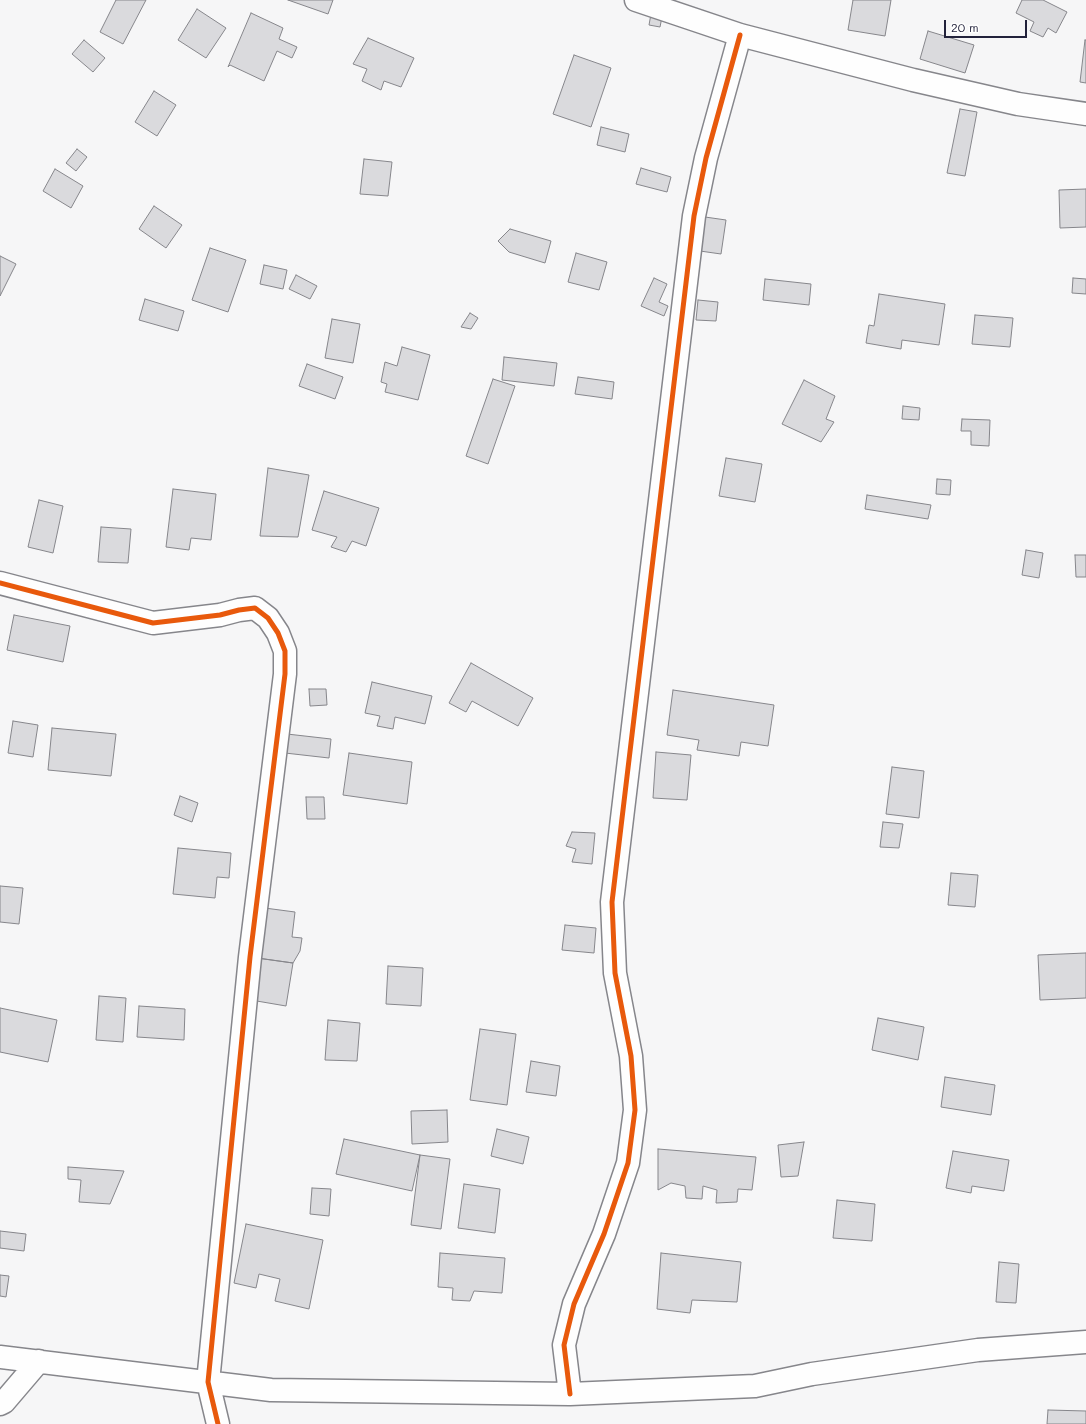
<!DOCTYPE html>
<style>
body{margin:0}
#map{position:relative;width:1086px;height:1424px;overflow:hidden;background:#f6f6f7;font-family:Mali,sans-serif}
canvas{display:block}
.scale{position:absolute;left:944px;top:20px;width:83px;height:18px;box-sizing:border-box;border:2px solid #22223b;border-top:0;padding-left:5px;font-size:12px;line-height:14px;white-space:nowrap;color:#22223b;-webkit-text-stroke:3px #fff;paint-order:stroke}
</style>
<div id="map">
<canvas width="1086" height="1424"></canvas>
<div class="scale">20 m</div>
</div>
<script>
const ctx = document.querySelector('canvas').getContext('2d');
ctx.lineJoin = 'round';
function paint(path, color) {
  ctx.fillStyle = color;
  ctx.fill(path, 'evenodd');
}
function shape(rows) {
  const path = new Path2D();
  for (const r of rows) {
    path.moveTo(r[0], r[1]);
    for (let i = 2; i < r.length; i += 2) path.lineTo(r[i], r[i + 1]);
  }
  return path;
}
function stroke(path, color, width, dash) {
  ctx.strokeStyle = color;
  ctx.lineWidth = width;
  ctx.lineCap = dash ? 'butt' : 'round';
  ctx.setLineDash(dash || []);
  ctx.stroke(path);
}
const building = shape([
 [116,0,146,0,123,44,100,32,116,0],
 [288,0,333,0,328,14,288,0],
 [853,0,891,0,885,36,848,30,853,0],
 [1022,0,1043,0,1067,12,1056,33,1048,28,1043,37,1030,31,1034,22,1016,13,1022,0],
 [197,9,226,28,206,58,178,40,197,9],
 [251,13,283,28,279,39,297,47,292,58,277,51,264,81,230,65,228,67,251,13],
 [651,14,662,17,660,27,649,25,651,14],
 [928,31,974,45,965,73,920,59,928,31],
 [368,38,414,58,401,87,384,81,381,90,362,81,367,69,353,64,368,38],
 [84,40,105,58,93,72,72,54,84,40],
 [1085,40,1086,40,1086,83,1080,82,1085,40],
 [574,55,611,68,591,127,553,114,574,55],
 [154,91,176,105,157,136,135,122,154,91],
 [960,109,977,112,965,176,947,173,960,109],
 [601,127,629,134,625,152,597,145,601,127],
 [77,149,87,157,76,171,66,163,77,149],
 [364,159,392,162,388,196,360,194,364,159],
 [641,168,671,177,667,192,636,184,641,168],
 [55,169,83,186,71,208,43,191,55,169],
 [1086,189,1086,227,1060,228,1059,190,1086,189],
 [154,206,182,225,166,248,139,229,154,206],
 [705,217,726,220,721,254,700,251,705,217],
 [510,229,551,241,545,263,509,252,498,241,510,229],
 [210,248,246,260,228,312,192,300,210,248],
 [576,253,607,262,599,290,568,282,576,253],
 [0,256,16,264,0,296,0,256],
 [264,265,287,270,283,289,260,284,264,265],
 [296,275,317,286,310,299,289,289,296,275],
 [654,278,667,284,659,302,668,306,664,316,641,306,654,278],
 [1073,278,1086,279,1086,294,1072,293,1073,278],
 [765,279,811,284,809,305,763,300,765,279],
 [879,294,945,304,939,345,902,340,901,349,866,343,869,325,874,326,879,294],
 [145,299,184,311,178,331,139,320,145,299],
 [698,300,718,302,716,321,696,320,698,300],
 [470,313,478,318,471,329,461,327,470,313],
 [975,315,1013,318,1010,347,972,344,975,315],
 [332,319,360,324,353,363,325,358,332,319],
 [402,347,430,355,418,400,385,392,387,384,381,382,385,362,397,366,402,347],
 [504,357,557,363,554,386,502,380,504,357],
 [307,364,343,377,335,399,299,386,307,364],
 [578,377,614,382,612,399,575,394,578,377],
 [493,379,515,386,488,464,466,456,493,379],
 [804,380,835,396,826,419,834,422,821,442,782,424,804,380],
 [903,406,920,408,919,420,902,419,903,406],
 [962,419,990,420,989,446,971,445,971,431,961,431,962,419],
 [726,458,762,464,755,502,719,496,726,458],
 [268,468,309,475,298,537,260,536,268,468],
 [937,479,951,480,950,495,936,494,937,479],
 [173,489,216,494,211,540,191,538,189,550,166,547,173,489],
 [324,491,379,508,366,546,352,541,346,552,331,547,337,537,312,530,324,491],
 [867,495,931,505,928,519,865,509,867,495],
 [39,500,63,506,53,553,28,547,39,500],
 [101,527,131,529,128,563,98,562,101,527],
 [1026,550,1043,553,1039,578,1022,575,1026,550],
 [1075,555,1086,555,1086,577,1076,577,1075,555],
 [14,615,70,626,63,662,7,650,14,615],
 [471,663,533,698,518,726,472,701,466,712,449,703,471,663],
 [372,682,432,696,425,724,395,717,393,729,377,726,380,716,365,713,372,682],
 [309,689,326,689,327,705,310,706,309,689],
 [673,690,774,705,768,746,741,742,739,756,697,750,699,740,667,735,673,690],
 [13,721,38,725,33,757,8,753,13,721],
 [52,728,116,734,111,776,48,770,52,728],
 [287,734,331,739,329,758,285,753,287,734],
 [656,752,691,755,687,800,653,798,656,752],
 [349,753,412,762,407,804,343,795,349,753],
 [892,767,924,771,919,818,886,814,892,767],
 [180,796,198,803,192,822,174,815,180,796],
 [306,797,324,797,325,819,307,819,306,797],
 [883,822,903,824,899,848,880,847,883,822],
 [572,832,595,833,592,864,572,862,576,849,566,846,572,832],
 [178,848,231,853,229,878,217,877,215,898,173,894,178,848],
 [951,873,978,875,975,907,948,905,951,873],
 [0,886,23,888,19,924,0,922,0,886],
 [257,907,295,912,292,937,302,938,300,951,293,963,250,957,257,907],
 [565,925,596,928,594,953,562,950,565,925],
 [1086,953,1086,998,1040,1000,1038,955,1086,953],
 [250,957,293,963,286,1006,245,999,250,957],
 [388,966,423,968,421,1006,386,1004,388,966],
 [99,996,126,998,123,1042,96,1040,99,996],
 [139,1006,185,1009,184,1040,137,1037,139,1006],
 [0,1008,57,1020,48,1062,0,1052,0,1008],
 [878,1018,924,1027,918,1060,872,1050,878,1018],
 [328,1020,360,1023,357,1061,325,1060,328,1020],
 [480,1029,516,1034,507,1105,470,1100,480,1029],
 [531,1061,560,1066,556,1096,526,1092,531,1061],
 [945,1077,995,1085,991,1115,941,1107,945,1077],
 [447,1110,448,1142,412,1144,411,1111,447,1110],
 [497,1129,529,1137,523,1164,491,1156,497,1129],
 [344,1139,420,1155,412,1191,336,1174,344,1139],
 [804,1142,798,1176,781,1177,778,1145,804,1142],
 [658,1149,756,1157,752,1190,738,1189,737,1202,716,1203,717,1190,703,1186,702,1199,686,1198,685,1186,671,1183,658,1190,658,1149],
 [953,1151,1009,1160,1004,1191,972,1186,971,1193,946,1188,953,1151],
 [420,1155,450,1159,441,1229,411,1225,420,1155],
 [68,1167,124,1171,110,1204,79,1202,81,1180,68,1179,68,1167],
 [464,1184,500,1189,495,1233,458,1228,464,1184],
 [312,1188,331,1189,329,1216,310,1214,312,1188],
 [837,1200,875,1204,872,1241,833,1238,837,1200],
 [246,1224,323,1240,309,1309,275,1301,280,1279,259,1274,256,1288,234,1283,246,1224],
 [0,1231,26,1234,24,1251,0,1248,0,1231],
 [440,1253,505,1258,502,1293,474,1291,470,1301,452,1300,453,1288,438,1287,440,1253],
 [661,1253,741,1262,737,1302,692,1300,690,1313,657,1309,661,1253],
 [999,1262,1019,1264,1016,1303,996,1302,999,1262],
 [0,1275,9,1276,6,1297,0,1296,0,1275],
 [1048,1410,1086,1411,1086,1424,1047,1424,1048,1410]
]);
paint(building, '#dadadd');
stroke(building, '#86868b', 1);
const minor = shape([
 [636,0,740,35,913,80,1018,104,1086,114],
 [0,583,153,623,220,615,239,610,255,608,268,618,278,633,285,651,285,674,250,957,208,1382,218,1424],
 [0,1357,271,1390,570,1394,755,1386,812,1374,978,1350,1086,1342],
 [570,1394,564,1345,574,1304,604,1234,628,1163,635,1110,631,1056,615,973,612,902,694,216,706,158,740,35],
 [0,1404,4,1402,39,1361]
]);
stroke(minor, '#86868b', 25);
stroke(minor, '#fefefe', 22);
stroke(shape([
 [0,583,153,623,220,615,239,610,255,608,268,618,278,633,285,651,285,674,250,957,208,1382,218,1424],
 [570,1394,564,1345,574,1304,604,1234,628,1163,635,1110,631,1056,615,973,612,902,694,216,706,158,740,35]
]), '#e8590c', 5);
</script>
